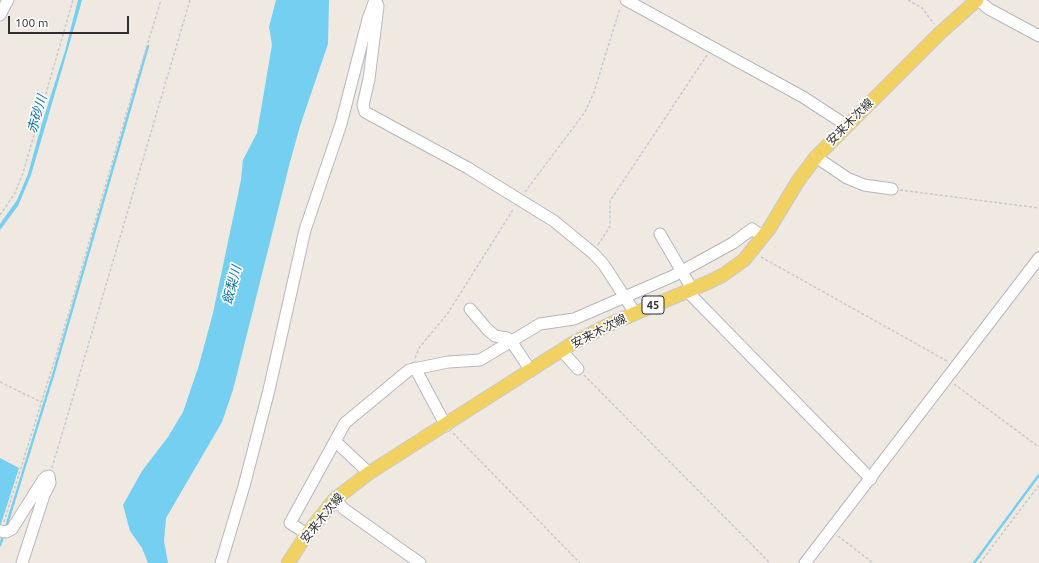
<!DOCTYPE html>
<meta charset="utf-8">
<style>
body{margin:0}
#map{position:relative;width:1039px;height:563px;overflow:hidden;background:#efe9e1;font-family:Ubuntu,sans-serif}
canvas{display:block}
.scale{position:absolute;left:8px;top:16px;width:121px;height:18px;box-sizing:border-box;border:2px solid #2e2e2e;border-top:0;padding-left:5px;font-size:12px;line-height:14px;white-space:nowrap;color:#2e2e2e;-webkit-text-stroke:3px #fff;paint-order:stroke}
</style>
<div id="map">
<canvas width="1039" height="563"></canvas>
<div class="scale">100 m</div>
</div>
<script>
const ctx = document.querySelector('canvas').getContext('2d');
ctx.lineJoin = 'round';
function paint(path, color) {
  ctx.fillStyle = color;
  ctx.fill(path, 'evenodd');
}
function shape(rows) {
  const path = new Path2D();
  for (const r of rows) {
    path.moveTo(r[0], r[1]);
    for (let i = 2; i < r.length; i += 2) path.lineTo(r[i], r[i + 1]);
  }
  return path;
}
function stroke(path, color, width, dash) {
  ctx.strokeStyle = color;
  ctx.lineWidth = width;
  ctx.lineCap = dash ? 'butt' : 'round';
  ctx.setLineDash(dash || []);
  ctx.stroke(path);
}
function drawText(font, color, halo, rows, align = 'center') {
  ctx.font = font + ' Ubuntu,"Noto Sans JP",sans-serif';
  ctx.lineWidth = 3.5;
  ctx.setLineDash([]);
  ctx.textBaseline = 'middle';
  ctx.strokeStyle = halo;
  ctx.fillStyle = color;
  for (const [text, x, y, turn = 0] of rows) {
    ctx.save();
    ctx.translate(x, y);
    ctx.rotate((+turn || 0) * Math.PI / 180);
    ctx.textAlign = isNaN(turn) ? turn : align;
    if (halo) ctx.strokeText(text, 0, 0);
    ctx.fillText(text, 0, 0);
    ctx.restore();
  }
}
paint(shape([
 [78,0,82,0,79,11,31,175,18,206,0,230,0,224,17,200,28,174,42,123,65,51],
 [276,0,329,0,328,44,300,126,290,162,233,390,222,422,166,518,164,541,168,563,148,563,142,548,130,531,123,505,142,471,168,437,183,412,199,365,213,313,241,180,243,160,257,133,272,45,269,27],
 [0,458,19,468,0,527]
]), '#75cff0');
stroke(shape([
 [6,527,54,372,148,46],
 [0,545,4,534],
 [974,563,1039,475]
]), '#75cff0', 2.5);
const minor = shape([
 [626,0,803,97,846,125],
 [978,0,989,9,1039,36],
 [376,1,378,6,369,79,363,105,365,112,468,168,554,221,594,254,604,265,635,313],
 [0,15,8,0],
 [816,157,847,178,864,185,892,189],
 [660,234,692,289],
 [687,291,871,479],
 [470,309,487,329,495,336,507,338,511,341,531,371],
 [562,351,578,369],
 [415,368,446,426],
 [335,441,369,473],
 [335,499,344,509,420,563],
 [0,531,6,532,12,529,43,480,46,477,49,476,50,483,44,495,22,563],
 [307,534,290,523,345,423,409,370,448,362,480,360,540,324,574,319,673,276,733,243,752,229,763,237],
 [221,563,244,486,269,390,305,230,341,124,368,19,375,0],
 [805,563,1039,258]
]);
const major = shape([
 [288,563,307,534,335,499,369,473,573,343,610,324,709,282,723,275,744,260,769,229,798,181,816,157,939,34,977,0]
]);
stroke(minor, '#b4b7c1', 13);
stroke(major, '#c9c9c9', 15);
stroke(shape([
 [908,0,922,8,934,24],
 [900,190,1039,208],
 [525,192,585,112,594,92,620,8],
 [0,215,15,193,23,173,73,0],
 [598,245,610,226,610,201,707,55],
 [761,257,947,361],
 [415,358,419,348,448,313,514,208],
 [584,375,770,563],
 [0,382,41,402],
 [954,384,1039,447],
 [453,433,580,563],
 [52,468,190,0],
 [4,522,60,343,125,118,161,0],
 [838,536,873,563],
 [980,563,1039,485]
]), '#c9c9c9', 1.5, [3, 2]);
stroke(minor, '#fff', 11);
stroke(major, '#f2d163', 13);
for (const [x, y, w] of [
 [653,305,22]
]) {
  const box = new Path2D();
  box.roundRect(x - w / 2, y - 9, w, 18, 3);
  ctx.fillStyle = '#fff';
  ctx.fill(box);
  stroke(box, '#2e2e2e', 1);
}
drawText('bold 11px', '#2e2e2e', null, [
 ["45",653,305]
]);
drawText('12px', '#2e2e2e', '#fff', [
 ["安来木次線",850,122,-45],
 ["安来木次線",599,331,-27],
 ["安来木次線",322,518,-51]
]);
drawText('italic 13px', '#0d6fa3', '#fff', [
 ["赤砂川",37,114,-74],
 ["飯梨川",232,285,-75]
]);
</script>
